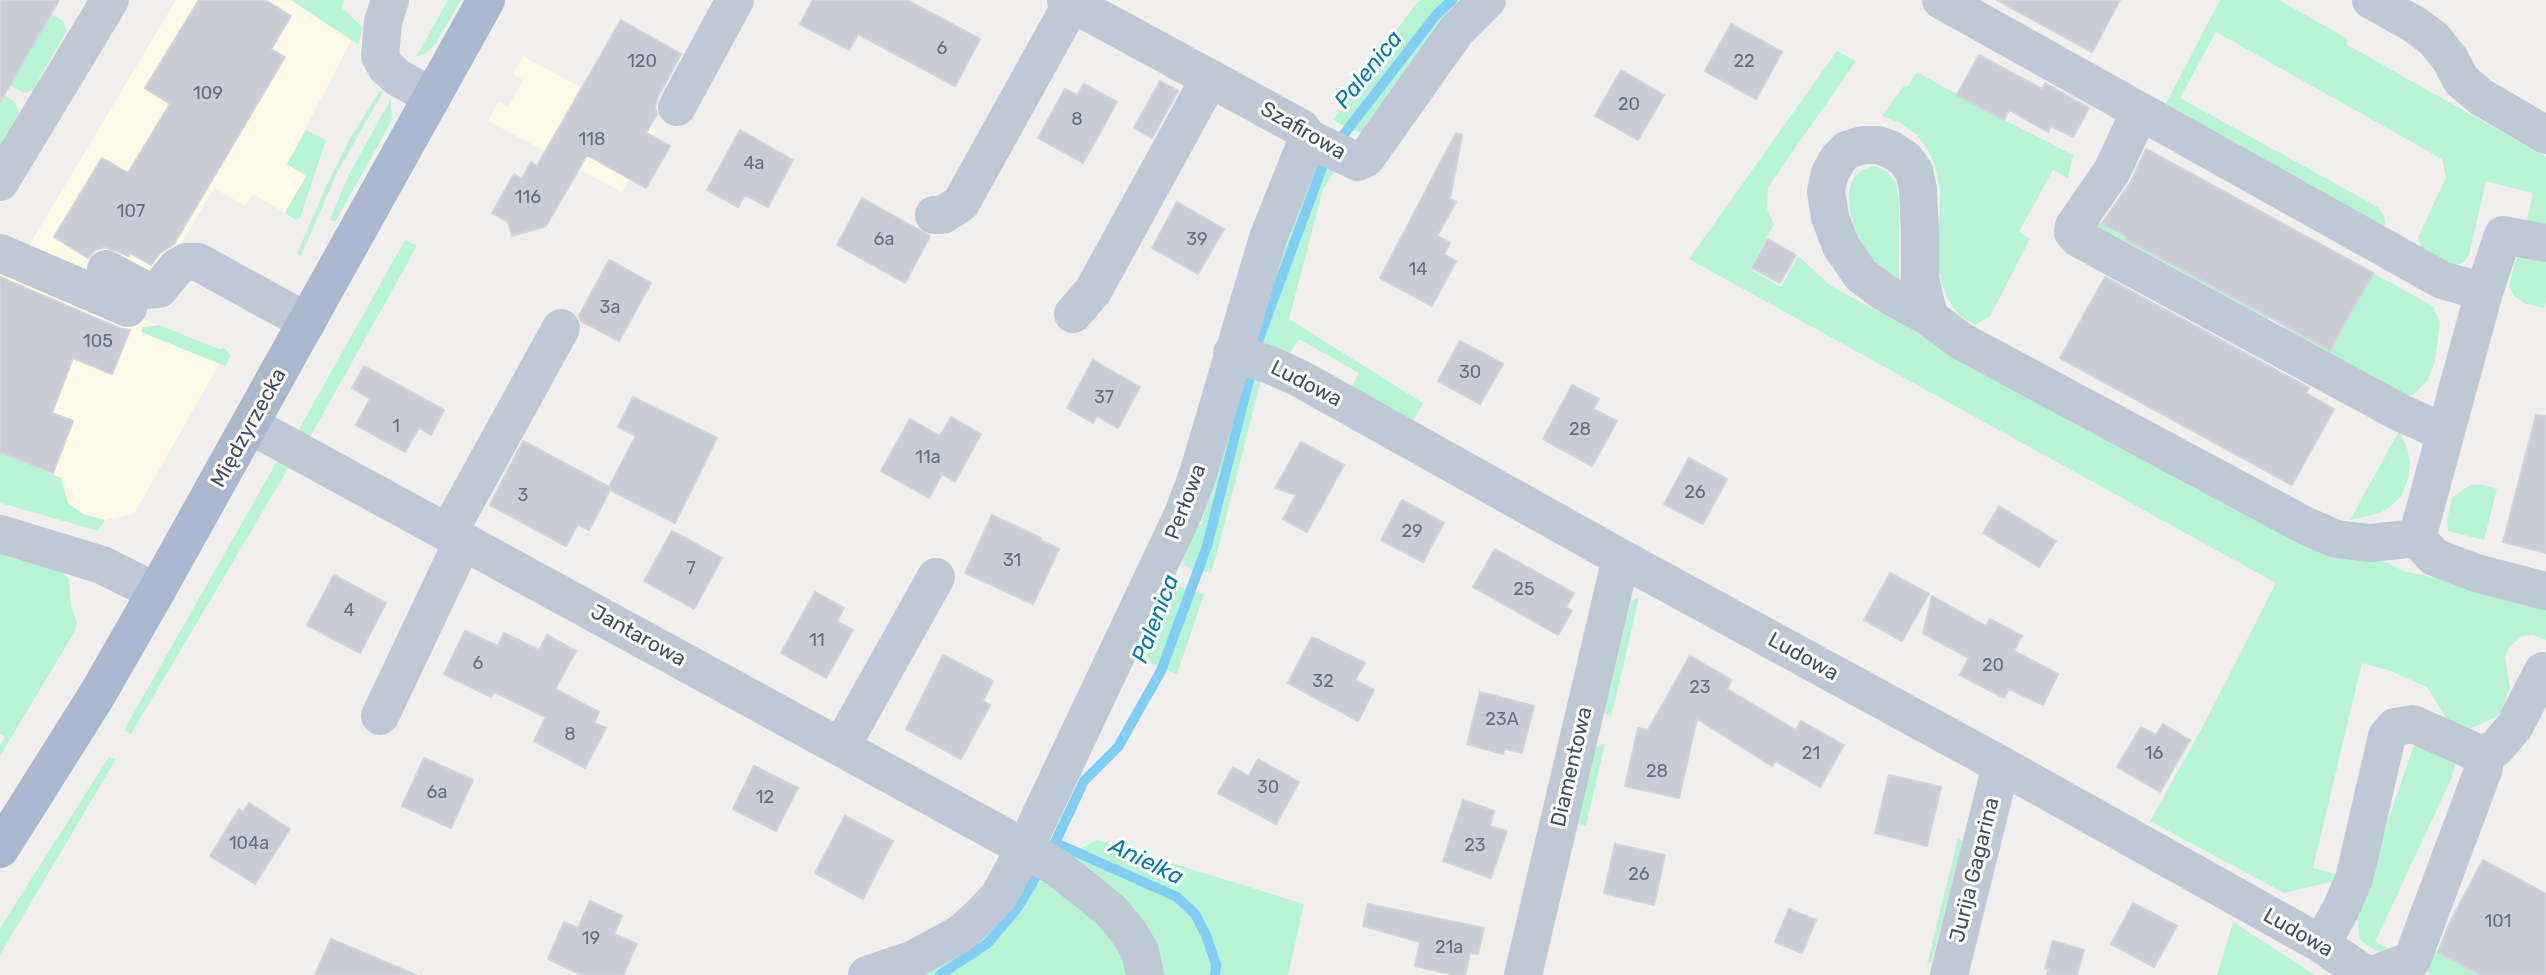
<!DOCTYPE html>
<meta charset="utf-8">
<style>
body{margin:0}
canvas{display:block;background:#f1eeee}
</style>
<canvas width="2546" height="975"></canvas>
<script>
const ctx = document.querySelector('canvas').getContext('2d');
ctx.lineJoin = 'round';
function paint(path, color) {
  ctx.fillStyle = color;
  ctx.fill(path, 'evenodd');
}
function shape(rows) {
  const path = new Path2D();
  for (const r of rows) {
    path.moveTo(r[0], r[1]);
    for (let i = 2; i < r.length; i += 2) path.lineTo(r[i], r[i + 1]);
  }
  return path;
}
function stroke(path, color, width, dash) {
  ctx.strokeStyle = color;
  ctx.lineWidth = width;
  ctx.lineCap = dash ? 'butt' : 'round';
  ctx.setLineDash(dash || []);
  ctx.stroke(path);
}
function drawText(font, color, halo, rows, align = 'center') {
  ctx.font = font + ' Rubik,sans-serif';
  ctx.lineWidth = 6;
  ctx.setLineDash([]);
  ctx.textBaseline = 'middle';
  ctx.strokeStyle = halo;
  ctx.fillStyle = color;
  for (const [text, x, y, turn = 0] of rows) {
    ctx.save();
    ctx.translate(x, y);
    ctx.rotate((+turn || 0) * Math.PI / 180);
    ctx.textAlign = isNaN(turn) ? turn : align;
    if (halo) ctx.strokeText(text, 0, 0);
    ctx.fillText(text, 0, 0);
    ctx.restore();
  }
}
paint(shape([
 [176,0,291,0,351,41,287,164,306,176,285,213,253,194,245,206,214,188,138,317,226,352,134,514,105,520,98,531,0,503,0,240,25,252],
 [523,56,656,129,622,192,488,121,498,102,508,107,523,80,513,74]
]), '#fefae5');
paint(shape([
 [291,0,344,0,342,8,363,28,358,44],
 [448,0,461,0,434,46,426,53,416,57],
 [1421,0,1472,0,1363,132,1353,131,1333,120,1414,6],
 [2220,0,2279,0,2348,39,2346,44,2546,157,2546,231,2527,220,2533,193,2486,181,2469,255,2463,263,2451,267,2422,249,2418,237,2446,178,2442,159,2216,32,2180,98,2378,207,2384,215,2385,223,2382,232,2162,111],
 [51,14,63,21,67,31,32,91,23,93,10,85],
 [1837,51,1856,61,1768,187,1767,209,1774,224,1750,269,1781,287,1798,256,1831,286,2020,388,2362,555,2389,563,2403,571,2546,602,2546,640,2533,635,2521,636,2510,647,2505,657,2510,688,2501,711,2496,717,2467,730,2448,721,2427,687,2388,670,2362,663,2313,868,2339,875,2335,881,2284,893,2150,821,2201,730,2276,583,1689,259],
 [1917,72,2004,120,2073,155,2068,178,2053,170,2019,232,2030,239,1990,316,1975,325,1959,315,1949,301,1942,284,1938,266,1940,191,1935,166,1929,152,1917,135,1900,123,1882,116,1903,87,1908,86],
 [380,90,383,92,338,171,301,256,297,254,327,184,350,139],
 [4,95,15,102,19,113,0,146,0,102],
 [391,99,392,120,335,222,330,220,348,176],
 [306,130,326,140,300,218,296,220,285,213,306,176,287,164],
 [1319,161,1334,172,1323,189,1289,319,1423,403,1411,425,1350,390,1359,373,1299,339,1288,356,1252,342,1281,244],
 [1875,166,1887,172,1896,183,1899,201,1899,283,1872,258,1857,235,1850,212,1849,191,1853,179,1862,170],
 [2093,218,2270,315,2264,325,2091,231],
 [405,240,417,246,309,439,298,431],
 [2546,250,2546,302,2544,308,2526,304,2515,297,2509,287,2514,265,2518,257],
 [2373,273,2433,306,2440,322,2435,361,2428,380,2413,395,2399,397,2282,335,2287,324,2331,348],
 [159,325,219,349,225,348,231,355,225,366,141,332,143,327],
 [1247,377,1261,380,1218,549,1211,573,1192,569,1185,566,1182,560,1192,531,1202,523,1238,384],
 [2399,431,2407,447,2410,463,2408,479,2401,496,2391,506,2380,513,2350,520],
 [0,452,61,478,68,503,83,514,105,520,98,531,0,503],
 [282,461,289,467,131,734,124,730,276,463],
 [2470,485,2484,485,2497,489,2484,540,2448,531,2447,520,2452,498],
 [0,553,62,571,69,580,71,606,77,622,75,631,0,756,0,746,5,737,0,734],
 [1180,587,1204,594,1177,674,1150,663,1145,658,1172,588],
 [1638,598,1638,602,1611,718,1604,711,1631,601],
 [1605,743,1586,826,1576,823,1594,748],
 [2422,743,2456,761,2452,777,2375,942,2397,952,2391,958,2366,945,2359,938,2357,911,2413,748],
 [109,757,116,759,0,955,0,928],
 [1958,838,1963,842,1932,961,1927,964],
 [1097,840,1304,904,1288,975,905,975,1021,884,1052,881,1067,855],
 [2233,922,2315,975,2217,975],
 [2435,950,2481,975,2429,975,2426,967]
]), '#b8f3d6');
stroke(shape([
 [1344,134,1436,15,1452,0],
 [1257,344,1324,162],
 [1056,843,1177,897,1195,914,1206,935,1216,965,1215,975],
 [1050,853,1084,781,1118,747,1161,671,1207,546,1250,376],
 [940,975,988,943,1018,907,1040,870]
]), '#81cef4', 10);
const building = shape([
 [0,0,59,0,0,102,0,0],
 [199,0,265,0,291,16,271,49,285,57,174,244,160,253,151,265,130,253,129,256,106,247,95,250,88,258,54,237,102,158,128,173,170,104,145,88,199,0],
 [813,0,907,0,980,39,955,86,858,34,849,50,800,24,813,0],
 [1997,0,2120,0,2092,52,1997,0],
 [621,20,681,54,658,97,655,107,657,114,646,133,670,146,646,188,587,155,546,226,512,236,508,222,492,213,514,174,522,179,531,162,537,166,621,20],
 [1731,24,1782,52,1756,99,1705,71,1731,24],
 [1979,55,2042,89,2045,83,2089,108,2073,137,2051,126,2048,132,2009,110,2004,120,1957,95,1979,55],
 [1621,70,1664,95,1638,140,1595,116,1621,70],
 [1160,81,1178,91,1152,138,1134,128,1160,81],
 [1084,84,1117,102,1083,163,1038,138,1065,89,1077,95,1084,84],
 [740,130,793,160,768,207,745,195,738,207,707,190,740,130],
 [1456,133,1462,135,1450,199,1456,202,1437,236,1450,243,1444,254,1456,261,1432,306,1380,278,1456,133],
 [2146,149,2373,273,2330,350,2126,239,2127,237,2102,223,2130,183,2146,149],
 [862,198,930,236,905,283,837,245,862,198],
 [1177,202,1224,229,1198,274,1152,248,1177,202],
 [1768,239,1796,255,1780,283,1752,268,1768,239],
 [609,260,651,283,619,341,581,321,579,316,609,260],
 [0,277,119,328,130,330,112,374,73,358,52,413,73,421,53,473,0,452,0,277],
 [2105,277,2309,388,2306,393,2334,409,2292,485,2060,358,2105,277],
 [1460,341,1503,364,1480,404,1438,381,1460,341],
 [1093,360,1140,387,1118,428,1097,416,1093,423,1067,408,1093,360],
 [364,366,444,410,431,435,419,428,405,452,356,425,370,399,352,388,364,366],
 [1572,385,1599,399,1593,409,1617,421,1592,466,1543,439,1572,385],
 [633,397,717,438,675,523,610,490,589,530,578,524,566,546,490,505,523,441,609,487,636,436,618,427,633,397],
 [2536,415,2546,416,2546,553,2503,542,2536,415],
 [951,417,981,434,955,482,942,474,929,498,881,471,910,419,940,436,951,417],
 [1301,442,1344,465,1307,532,1283,519,1296,495,1275,488,1301,442],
 [1689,458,1727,479,1703,524,1664,504,1689,458],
 [1402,500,1444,523,1423,562,1381,540,1402,500],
 [1999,506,2056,541,2039,567,1983,533,1999,506],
 [992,515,1041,538,1040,540,1059,549,1033,604,965,573,992,515],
 [672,531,722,558,694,609,644,581,672,531],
 [1495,549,1574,593,1566,607,1572,611,1558,635,1473,587,1495,549],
 [1890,573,1929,594,1902,641,1864,620,1890,573],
 [334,575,386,603,360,653,307,625,334,575],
 [815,592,844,608,837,621,853,630,826,678,781,653,815,592],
 [1932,596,1986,626,1990,619,2022,636,2014,651,2058,674,2043,705,2009,689,2004,698,1960,675,1969,658,1923,633,1932,596],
 [465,631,498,646,504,633,539,650,547,635,576,651,555,689,599,712,594,723,606,728,585,768,534,741,546,717,494,692,491,697,444,674,465,631],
 [1312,637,1365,663,1355,680,1374,690,1358,721,1288,683,1312,637],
 [943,655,993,681,983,701,990,705,961,759,906,729,943,655],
 [1690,656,1732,680,1727,689,1796,730,1801,721,1844,745,1820,787,1775,761,1772,766,1697,719,1679,798,1625,786,1638,728,1648,730,1690,656],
 [1480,692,1534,706,1522,753,1505,749,1503,754,1467,744,1480,692],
 [2163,724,2190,740,2160,792,2117,767,2141,727,2156,735,2163,724],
 [424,758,473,780,451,828,402,806,424,758],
 [1258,759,1299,782,1276,824,1218,793,1233,767,1249,776,1258,759],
 [754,766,798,788,776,831,733,809,754,766],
 [1889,775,1941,787,1927,846,1875,833,1889,775],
 [1463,800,1494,811,1490,826,1507,831,1491,878,1443,861,1463,800],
 [249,803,290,829,255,884,210,856,239,809,243,812,249,803],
 [845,816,893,841,863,899,815,873,845,816],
 [1615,844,1665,855,1654,905,1604,893,1615,844],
 [2483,860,2546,894,2546,975,2481,975,2438,952,2449,924,2483,860],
 [590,901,622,916,614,934,637,944,623,975,582,975,548,959,564,922,578,928,590,901],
 [2133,903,2177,926,2154,967,2111,944,2133,903],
 [1368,904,1484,928,1478,954,1470,953,1465,975,1455,975,1415,966,1420,942,1363,926,1368,904],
 [1789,909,1816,920,1802,953,1775,942,1789,909],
 [331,939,416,975,315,975,331,939],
 [2053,941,2084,950,2077,975,2047,975,2049,969,2045,968,2053,941]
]);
paint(building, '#caccd5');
stroke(building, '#d1d3db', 2);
stroke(shape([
 [390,0,383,22,380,56,386,67,397,77,432,97],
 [1066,0,1301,128,1308,138,1358,162,1366,158,1456,31,1487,0],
 [1941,0,2442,280,2484,292],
 [2371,0,2414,24,2434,39,2450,59,2461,80,2481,97,2546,135],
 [677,107,735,0],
 [2140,111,2112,171,2074,226,2073,232,2078,238,2399,412,2445,433],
 [0,182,110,0],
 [934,215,943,215,961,203,1072,3],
 [2546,243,2503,235,2484,292,2417,538,2434,557,2476,573,2546,591],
 [0,253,128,308],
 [106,269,145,290,159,289,177,267,186,262,198,262,307,322],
 [1073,314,1093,291,1210,78],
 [1929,317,1920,278,1920,234,1918,189,1914,171,1905,159,1892,150,1878,145,1863,145,1847,150,1838,159,1830,173,1826,191,1830,217,1841,246,1861,275,1885,293,1929,317,1961,341,2306,526,2336,539,2370,543,2417,538],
 [1232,353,1268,364,1299,378,1621,558,2001,765,2321,944,2366,975],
 [250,425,1025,848,1059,869,1110,910,1127,930,1140,951,1145,975],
 [448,533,561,328],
 [0,534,102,565,156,592],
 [380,716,463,541],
 [841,747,936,577],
 [2479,756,2496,748,2514,727,2543,671],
 [2321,944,2340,911,2354,879,2387,736,2395,727,2413,724,2469,749,2479,756,2484,768,2412,960,2373,975],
 [867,975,914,959,960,934,980,916,999,896,1025,848,1183,514,1198,474,1268,238,1308,138],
 [1523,975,1621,558],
 [1949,975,2001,765]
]), '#c0c8d5', 38);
stroke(shape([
 [0,849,97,695,156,592,486,0]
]), '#abb9d0', 38);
drawText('18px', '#666e7c', null, [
 ["6",942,49],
 ["120",642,62],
 ["22",1744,62],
 ["109",208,94],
 ["20",1629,105],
 ["8",1077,120],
 ["118",592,140],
 ["4a",754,164],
 ["116",528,198],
 ["107",131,212],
 ["6a",884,240],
 ["39",1197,240],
 ["14",1418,270],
 ["3a",610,308],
 ["105",98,342],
 ["30",1470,373],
 ["37",1104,398],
 ["1",396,427],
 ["28",1580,430],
 ["11a",928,458],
 ["26",1695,493],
 ["3",523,496],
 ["29",1412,532],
 ["31",1012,561],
 ["7",691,569],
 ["25",1524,590],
 ["4",349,611],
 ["11",817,641],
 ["6",478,664],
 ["20",1993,666],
 ["32",1323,682],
 ["23",1700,688],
 ["23A",1502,720],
 ["8",570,735],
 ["21",1811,754],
 ["16",2154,754],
 ["28",1657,772],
 ["30",1268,788],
 ["6a",437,793],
 ["12",765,798],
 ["104a",249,844],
 ["23",1475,846],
 ["26",1639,875],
 ["101",2498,922],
 ["19",591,939],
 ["21a",1449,948]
]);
drawText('21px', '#444f5e', '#fff', [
 ["Szafirowa",1303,131,30],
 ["Ludowa",1306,384,27],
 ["Międzyrzecka",249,428,-61],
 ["Perłowa",1186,502,-69],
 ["Jantarowa",638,636,29],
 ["Ludowa",1803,657,29],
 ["Diamentowa",1572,767,-77],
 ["Jurija Gagarina",1975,870,-76],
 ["Ludowa",2298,933,30]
]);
drawText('italic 23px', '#0079b5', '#fff', [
 ["Palenica",1369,70,-51],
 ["Palenica",1156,619,-69],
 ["Anielka",1146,862,26]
]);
</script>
